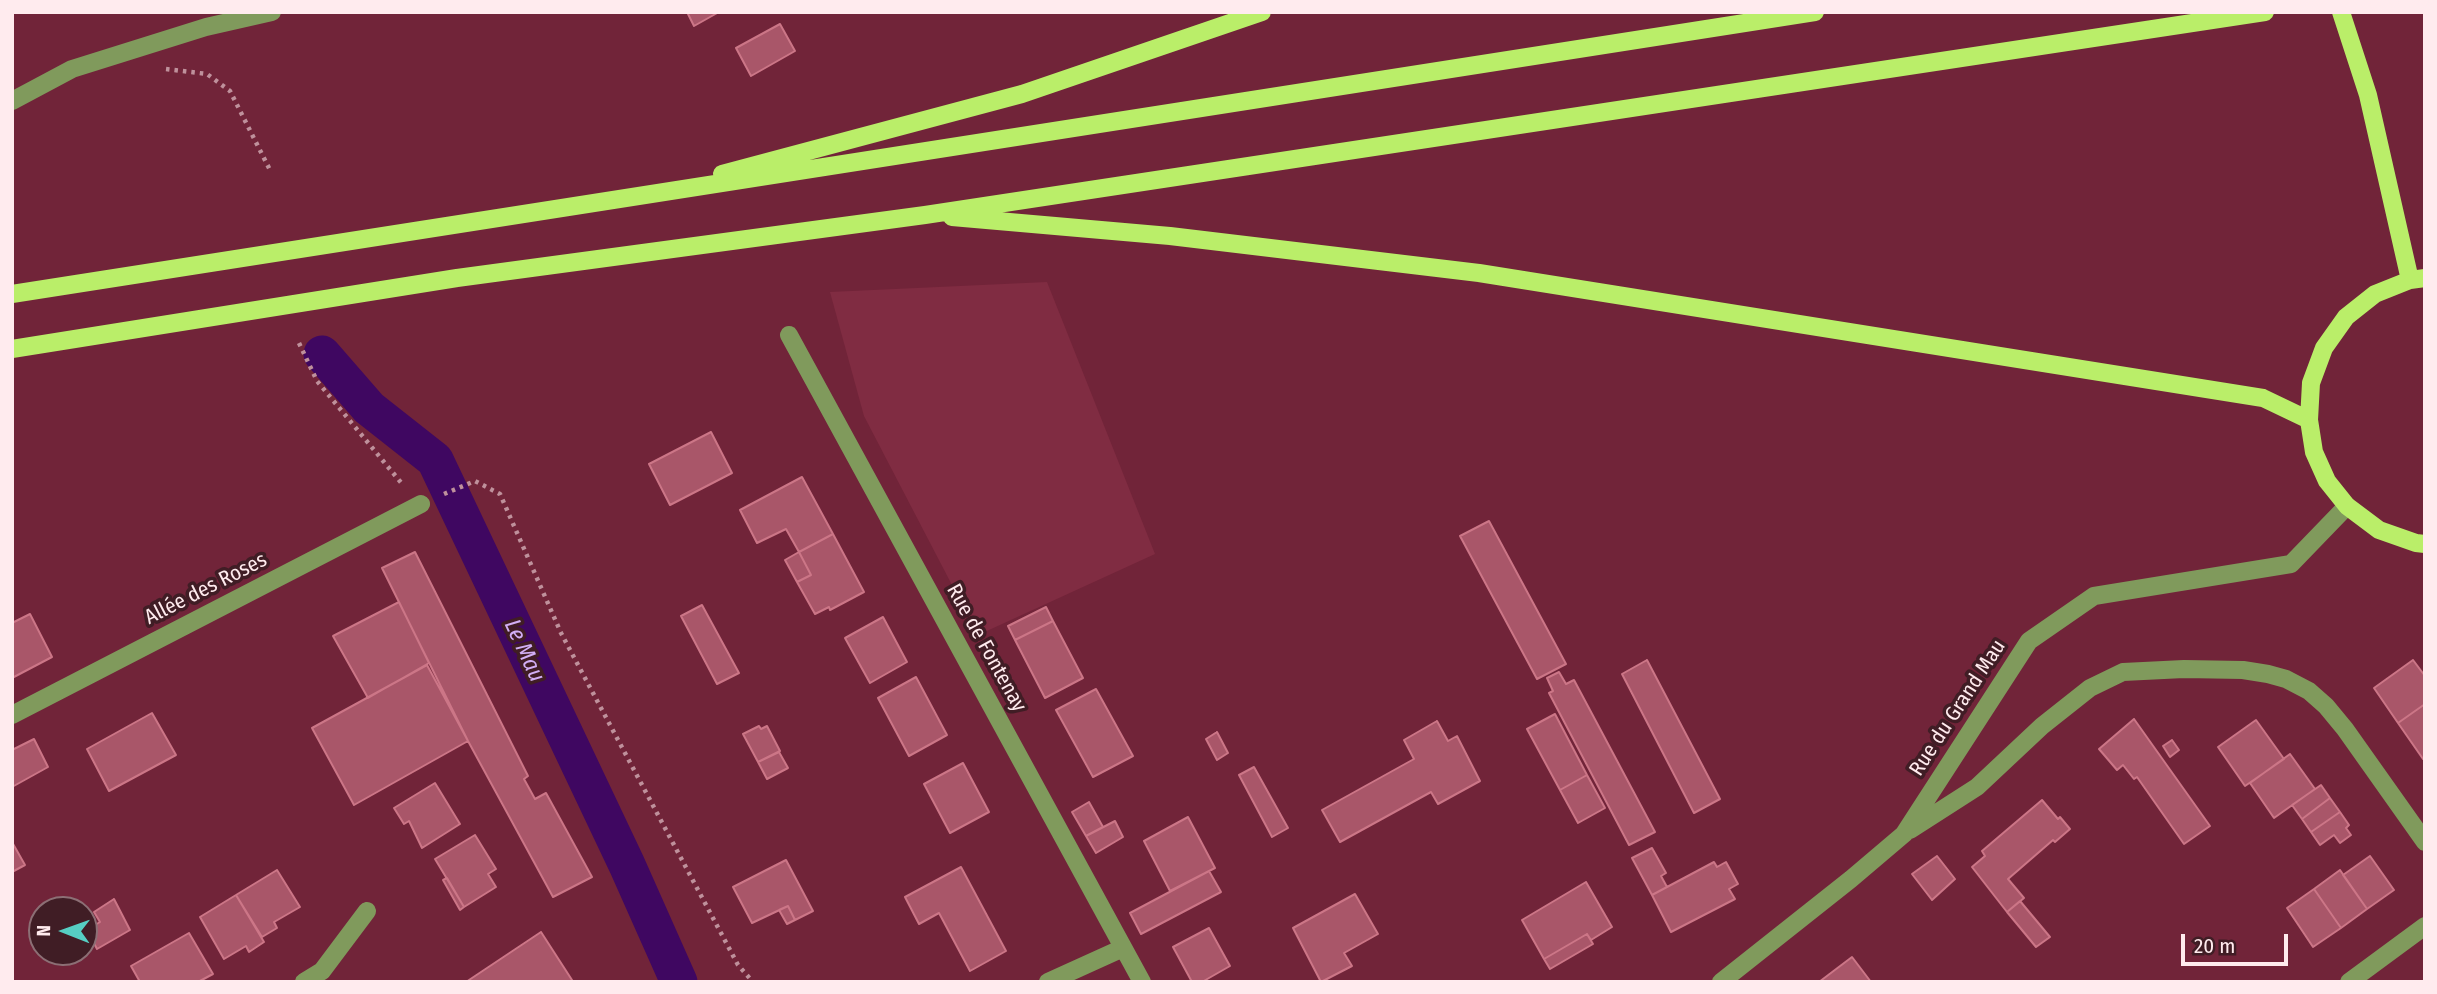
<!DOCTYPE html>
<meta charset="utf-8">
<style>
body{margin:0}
#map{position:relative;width:2437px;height:994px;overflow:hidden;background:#712439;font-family:"Fira Sans Condensed",sans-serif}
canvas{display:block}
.frame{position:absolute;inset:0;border:14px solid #ffebee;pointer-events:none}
.north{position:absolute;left:28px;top:896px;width:70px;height:70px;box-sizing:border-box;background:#401d25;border:2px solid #8c6f75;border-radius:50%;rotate:271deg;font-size:19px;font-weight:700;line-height:28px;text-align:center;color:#ffebee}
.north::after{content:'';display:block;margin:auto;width:24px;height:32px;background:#56cec3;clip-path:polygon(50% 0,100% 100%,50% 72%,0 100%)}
.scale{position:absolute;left:2181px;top:934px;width:107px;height:32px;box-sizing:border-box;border:4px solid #ffebee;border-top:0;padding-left:9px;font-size:21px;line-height:24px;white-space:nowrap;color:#ffebee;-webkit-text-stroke:5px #401d25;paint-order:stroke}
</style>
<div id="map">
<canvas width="2437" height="994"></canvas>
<div class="frame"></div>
<div class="north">N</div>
<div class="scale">20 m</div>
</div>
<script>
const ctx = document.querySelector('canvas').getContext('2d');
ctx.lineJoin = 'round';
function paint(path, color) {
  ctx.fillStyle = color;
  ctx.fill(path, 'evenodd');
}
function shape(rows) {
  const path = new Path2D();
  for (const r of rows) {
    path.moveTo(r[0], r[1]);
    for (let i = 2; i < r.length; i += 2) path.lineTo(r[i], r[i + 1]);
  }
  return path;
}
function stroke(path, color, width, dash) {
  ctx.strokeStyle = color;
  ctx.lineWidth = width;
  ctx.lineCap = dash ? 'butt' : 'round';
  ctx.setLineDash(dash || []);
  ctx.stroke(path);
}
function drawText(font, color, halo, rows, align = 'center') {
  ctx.font = font + ' "Fira Sans Condensed",sans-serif';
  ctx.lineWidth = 7;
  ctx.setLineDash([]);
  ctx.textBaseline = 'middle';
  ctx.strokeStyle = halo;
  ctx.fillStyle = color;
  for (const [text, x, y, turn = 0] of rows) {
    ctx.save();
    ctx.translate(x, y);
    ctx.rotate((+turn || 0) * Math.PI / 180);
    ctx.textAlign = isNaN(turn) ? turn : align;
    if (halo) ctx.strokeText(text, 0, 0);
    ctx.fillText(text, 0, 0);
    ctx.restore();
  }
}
paint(shape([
 [1047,282,1155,554,978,635,864,416,830,292]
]), '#802c42');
stroke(shape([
 [322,354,369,408,435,460,627,865,679,982]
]), '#3f0761', 37);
const building = shape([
 [691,12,719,12,694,26,688,14,691,12],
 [780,24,795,51,751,76,736,48,780,24],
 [711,432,732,473,670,505,649,464,711,432],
 [802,477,833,534,799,552,786,529,757,543,740,510,802,477],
 [1489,521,1566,664,1537,679,1460,536,1489,521],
 [833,534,864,592,830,610,829,607,815,614,797,582,811,575,799,552,833,534],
 [415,552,528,776,524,779,535,799,546,793,592,877,553,897,468,741,382,568,415,552],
 [799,552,811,575,797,582,785,560,799,552],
 [399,602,429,663,368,698,333,636,399,602],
 [702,605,739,673,717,684,681,616,702,605],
 [1046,607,1053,621,1015,640,1008,626,1046,607],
 [30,614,52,657,12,678,12,623,30,614],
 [883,617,907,662,870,683,845,638,883,617],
 [1053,621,1083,678,1045,698,1015,640,1053,621],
 [1647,660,1720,799,1694,813,1622,674,1647,660],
 [2413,660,2425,676,2425,704,2398,723,2374,688,2413,660],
 [427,665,468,741,354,805,312,728,427,665],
 [1559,672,1566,684,1574,680,1655,832,1629,845,1549,693,1553,691,1547,678,1559,672],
 [916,677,947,735,909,756,878,698,916,677],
 [1096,689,1133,756,1093,777,1056,710,1096,689],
 [2425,704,2425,757,2423,759,2398,723,2425,704],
 [152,713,176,755,109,791,87,749,152,713],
 [1555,714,1587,775,1560,790,1527,729,1555,714],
 [2134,719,2210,826,2184,844,2137,777,2134,779,2123,765,2117,770,2099,749,2134,719],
 [2256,720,2284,759,2245,786,2218,747,2256,720],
 [1437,721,1448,741,1457,736,1480,781,1438,804,1431,792,1340,842,1322,810,1414,759,1404,740,1437,721],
 [759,726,761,729,767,726,780,751,758,762,743,734,759,726],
 [1217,732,1228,753,1217,760,1206,739,1217,732],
 [34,739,48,767,12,787,12,750,34,739],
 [2172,740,2179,750,2170,757,2163,746,2172,740],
 [779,752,788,768,767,779,758,762,779,752],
 [2290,754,2315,789,2274,818,2250,783,2290,754],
 [963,763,989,812,950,833,924,784,963,763],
 [1254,767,1288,828,1272,837,1239,775,1254,767],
 [1587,775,1605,808,1578,823,1560,790,1587,775],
 [435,783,460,824,422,848,409,821,404,824,394,808,435,783],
 [2321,785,2330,798,2302,819,2292,805,2321,785],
 [2330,798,2340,812,2311,832,2302,819,2330,798],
 [2042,800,2058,819,2060,817,2070,829,2055,842,2053,840,2008,879,2024,898,2007,912,1972,867,1985,856,1982,851,2042,800],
 [1089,802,1103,827,1086,836,1072,812,1089,802],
 [2340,812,2349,825,2346,828,2351,835,2340,843,2334,835,2320,845,2311,832,2340,812],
 [1188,817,1215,868,1170,891,1144,841,1188,817],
 [1115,821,1123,837,1096,853,1086,836,1115,821],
 [475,835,496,869,488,874,496,887,464,907,435,859,475,835],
 [12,842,25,865,12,872,12,842],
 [1652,848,1666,873,1661,876,1667,887,1652,895,1632,858,1652,848],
 [1937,856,1955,879,1932,900,1912,874,1937,856],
 [2370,856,2394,890,2367,909,2343,875,2370,856],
 [786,860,813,911,795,920,788,906,752,923,733,887,786,860],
 [1714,862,1717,867,1726,862,1738,884,1729,889,1735,899,1671,932,1652,895,1714,862],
 [961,867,1006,951,970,971,939,913,919,924,905,897,961,867],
 [277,870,300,907,274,922,277,928,262,937,236,895,277,870],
 [2340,870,2367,909,2341,928,2314,889,2340,870],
 [1209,871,1221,892,1141,934,1130,913,1209,871],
 [447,878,464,907,460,910,443,880,447,878],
 [1586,882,1612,927,1591,940,1587,934,1544,959,1522,920,1586,882],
 [2314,889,2341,928,2313,947,2287,908,2314,889],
 [1355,894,1378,934,1344,953,1352,966,1321,982,1293,928,1355,894],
 [236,895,264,942,249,952,246,946,224,959,200,917,236,895],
 [114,899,130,930,97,949,87,930,100,922,94,912,114,899],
 [2020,901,2050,937,2036,947,2007,912,2020,901],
 [788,906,795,920,787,924,779,910,788,906],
 [1209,928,1230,966,1202,982,1192,982,1173,947,1209,928],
 [541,932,572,980,569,982,466,982,541,932],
 [189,933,213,974,198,982,140,982,131,966,189,933],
 [1587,934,1593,944,1550,969,1544,959,1587,934],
 [1852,957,1871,982,1819,982,1852,957]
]);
paint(building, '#a95669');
stroke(building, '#cc7687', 2);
stroke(shape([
 [166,69,207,74,230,91,271,172],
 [299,343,317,381,403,485],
 [444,494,475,481,500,494,561,633,738,965,753,982]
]), '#bf919c', 4.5, [3.5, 5]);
stroke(shape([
 [12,101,72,69,206,27,272,12],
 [789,335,1142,982],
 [12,715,421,504],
 [1910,830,1977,787,2042,726,2090,688,2123,672,2184,669,2243,670,2268,674,2286,679,2309,691,2326,706,2345,729,2425,842],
 [304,982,322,971,367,911],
 [1048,982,1123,948],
 [1721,982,1851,879,1904,834,2029,641,2094,596,2291,564,2347,506],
 [2349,982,2425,926]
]), '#809a5c', 18);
stroke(shape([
 [2341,12,2368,95,2410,280],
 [722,174,1022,94,1262,12],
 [952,217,1170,236,1479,273,2263,398,2309,420],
 [2425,278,2410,280,2375,294,2346,317,2324,348,2311,383,2309,420,2314,452,2327,481,2347,506,2379,530,2416,543,2425,544],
 [12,294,1815,12],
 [12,349,457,278,925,215,2265,12]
]), '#baee69', 18);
drawText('21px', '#ffebee', '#401d25', [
 ["Allée des Roses",206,589,-27],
 ["Rue de Fontenay",986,648,61],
 ["Rue du Grand Mau",1958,708,-57]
]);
drawText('italic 23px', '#d2aff5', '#401d25', [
 ["Le Mau",524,651,65]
]);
</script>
